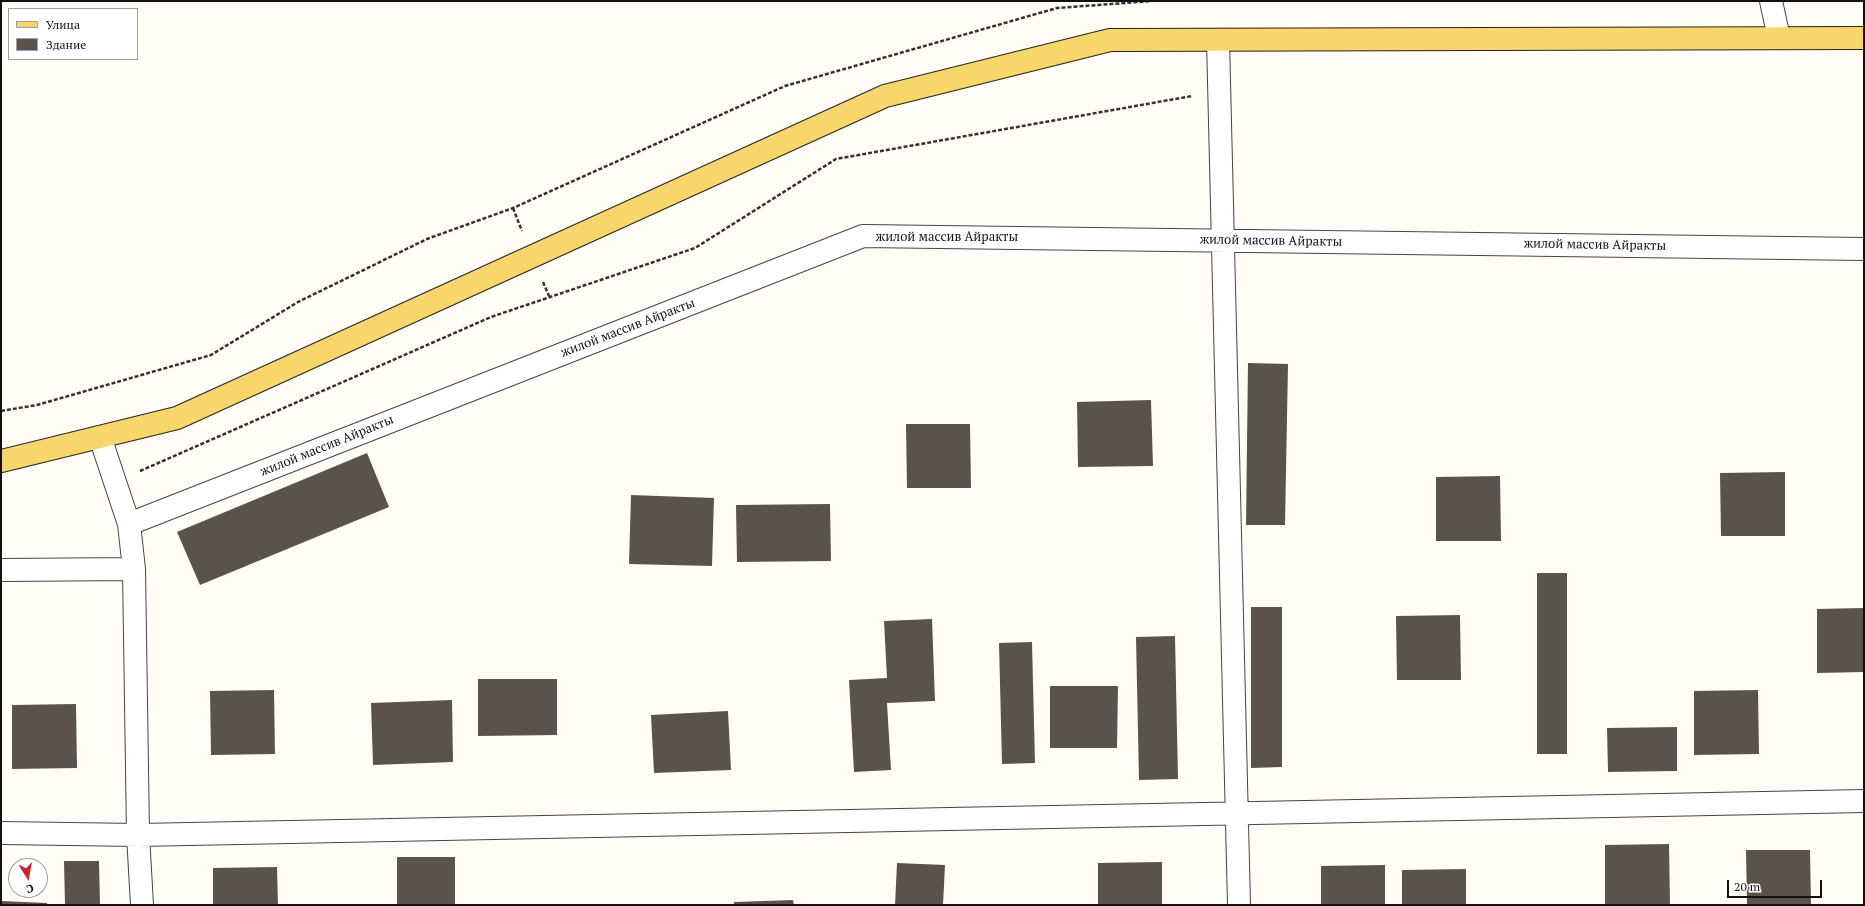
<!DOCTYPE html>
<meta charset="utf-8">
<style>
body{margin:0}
#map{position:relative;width:1865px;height:906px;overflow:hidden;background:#fffdf5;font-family:"PT Serif",serif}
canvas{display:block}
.frame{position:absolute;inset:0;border:2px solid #111;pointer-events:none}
.legend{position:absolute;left:8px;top:8px;width:130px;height:52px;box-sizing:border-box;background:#fff;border:1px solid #a0a0a0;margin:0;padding:5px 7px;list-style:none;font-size:12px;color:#111}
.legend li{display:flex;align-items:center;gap:8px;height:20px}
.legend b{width:20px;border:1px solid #a0a0a0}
.north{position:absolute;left:8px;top:858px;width:40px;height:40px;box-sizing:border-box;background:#fff;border:1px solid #a0a0a0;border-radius:50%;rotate:169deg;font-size:11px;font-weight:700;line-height:16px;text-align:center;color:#111}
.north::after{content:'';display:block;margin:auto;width:14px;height:18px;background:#c4262e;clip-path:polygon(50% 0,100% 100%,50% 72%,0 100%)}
.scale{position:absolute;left:1727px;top:880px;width:95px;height:18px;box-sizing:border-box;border:2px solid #111;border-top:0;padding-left:5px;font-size:12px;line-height:14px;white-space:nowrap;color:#111;-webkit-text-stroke:3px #fff;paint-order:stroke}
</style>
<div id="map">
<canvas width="1865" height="906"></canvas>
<div class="frame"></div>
<ul class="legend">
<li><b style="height:5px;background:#f9d66b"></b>Улица</li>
<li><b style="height:11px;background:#5a524d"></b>Здание</li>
</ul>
<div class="north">С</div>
<div class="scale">20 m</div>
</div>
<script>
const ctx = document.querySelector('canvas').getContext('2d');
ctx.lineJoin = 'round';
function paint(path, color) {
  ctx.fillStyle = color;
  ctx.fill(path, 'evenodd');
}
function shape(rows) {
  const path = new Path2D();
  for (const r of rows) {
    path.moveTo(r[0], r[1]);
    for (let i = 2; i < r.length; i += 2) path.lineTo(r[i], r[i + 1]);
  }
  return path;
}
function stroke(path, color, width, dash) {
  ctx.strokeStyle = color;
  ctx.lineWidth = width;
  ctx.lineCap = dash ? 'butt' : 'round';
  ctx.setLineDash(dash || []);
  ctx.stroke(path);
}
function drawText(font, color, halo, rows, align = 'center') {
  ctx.font = font + ' "PT Serif",serif';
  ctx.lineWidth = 4;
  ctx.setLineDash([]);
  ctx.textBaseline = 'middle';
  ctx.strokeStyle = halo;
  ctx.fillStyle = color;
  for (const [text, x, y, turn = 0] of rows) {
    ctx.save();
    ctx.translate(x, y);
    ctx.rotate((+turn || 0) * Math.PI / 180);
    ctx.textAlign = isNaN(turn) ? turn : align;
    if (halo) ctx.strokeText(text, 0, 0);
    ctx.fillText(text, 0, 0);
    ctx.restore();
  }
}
paint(shape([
 [1248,363,1288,364,1285,525,1246,525],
 [1151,400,1153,466,1078,467,1077,402],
 [906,424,970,424,971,488,907,488],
 [367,453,389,507,200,585,177,532],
 [1785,472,1785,536,1721,536,1720,473],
 [1500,476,1501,541,1436,541,1436,477],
 [631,495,714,498,712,566,629,564],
 [830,504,831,561,737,562,736,505],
 [1537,573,1567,573,1567,754,1537,754],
 [1251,607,1282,607,1282,767,1251,768],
 [1864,608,1864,672,1817,673,1817,609],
 [1460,615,1461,680,1397,680,1396,616],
 [932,619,935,701,887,703,891,770,854,772,849,680,887,678,884,621],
 [1175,636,1178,779,1139,780,1136,637],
 [1032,642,1035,763,1002,764,999,643],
 [478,679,557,679,557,735,478,736],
 [1050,686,1118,686,1117,748,1050,748],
 [274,690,275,754,211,755,210,691],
 [1758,690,1759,754,1694,755,1694,691],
 [452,700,453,762,373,765,371,703],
 [76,704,77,768,12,769,12,705],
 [728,711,731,770,654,773,651,715],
 [1677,727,1677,771,1608,772,1607,728],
 [1669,844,1670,905,1605,905,1605,845],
 [1746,850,1810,850,1811,905,1747,905],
 [397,857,455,857,455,905,397,905],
 [64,861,99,861,100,905,65,905],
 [1162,862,1162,905,1098,905,1098,863],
 [897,863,945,865,943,905,895,905],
 [1385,865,1385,905,1321,905,1321,866],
 [277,867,278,905,213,905,213,868],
 [1466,869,1466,905,1402,905,1402,870],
 [793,900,794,905,734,905,734,902],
 [1,901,47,903,47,905,1,905]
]), '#5a524d');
const minor = shape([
 [1771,1,1779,38],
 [1218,40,1239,905],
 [100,437,129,524],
 [1,570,134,569],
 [1,833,138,835,1864,801],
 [142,905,138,835,134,569,129,524,863,236,1864,249]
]);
const major = shape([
 [1,461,177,418,885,96,1110,40,1864,38]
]);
stroke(minor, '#444', 24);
stroke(major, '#222', 24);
stroke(shape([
 [513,208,522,231],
 [543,282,549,296],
 [1,411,37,405,211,355,298,302,427,239,513,208,785,86,1057,8,1152,1],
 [140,471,491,317,695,248,836,159,1192,96]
]), '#333', 2.5, [4, 2]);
stroke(minor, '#fff', 22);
stroke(major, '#f9d66b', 22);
drawText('13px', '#111', '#fff', [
 ["жилой массив Айракты",947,237],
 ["жилой массив Айракты",1271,241,1],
 ["жилой массив Айракты",1595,245,1],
 ["жилой массив Айракты",628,328,-21],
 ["жилой массив Айракты",327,446,-22]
]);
</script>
